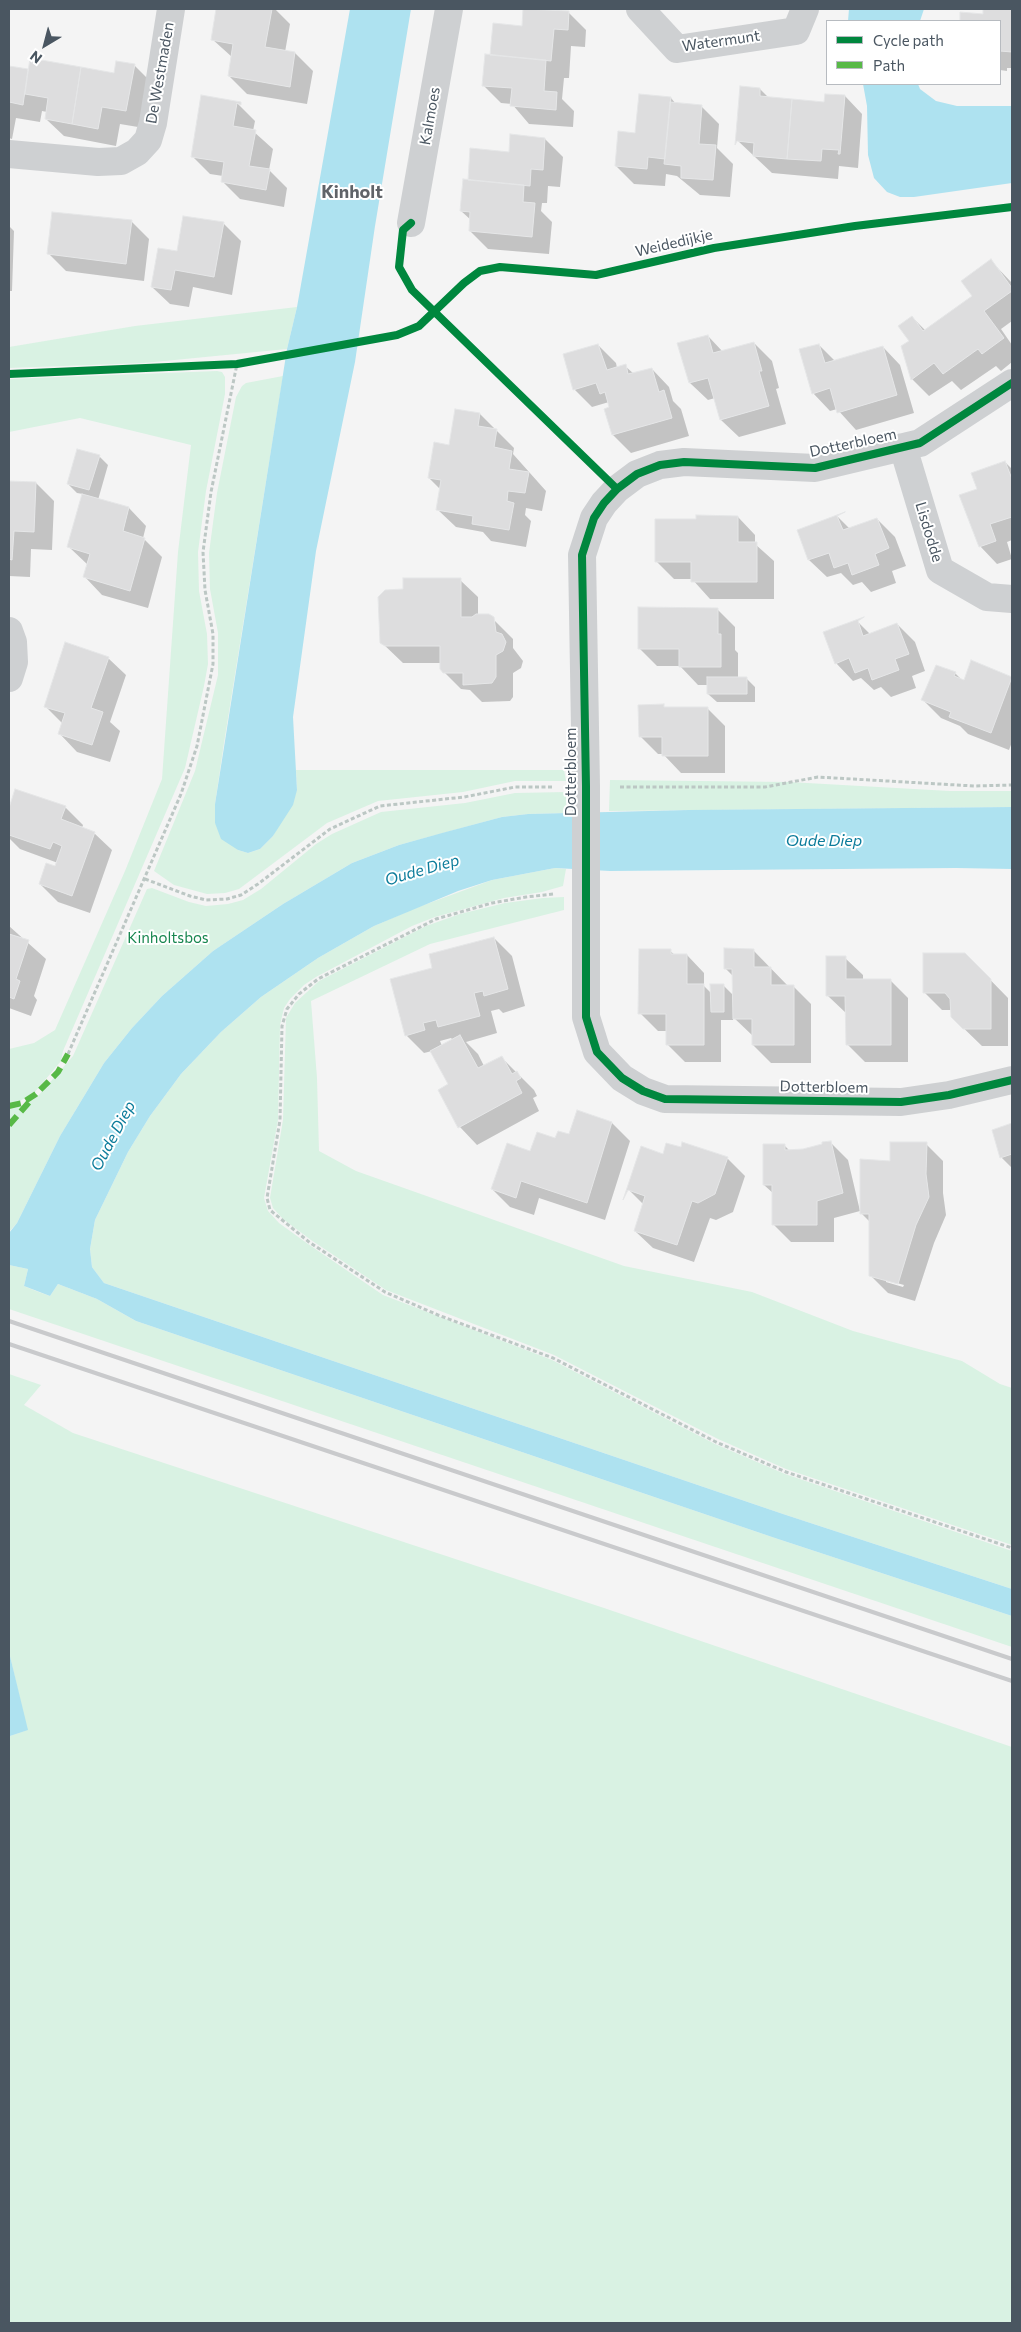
<!DOCTYPE html>
<style>
body{margin:0}
#map{position:relative;width:1021px;height:2332px;overflow:hidden;background:#f4f4f4;font-family:Commissioner,sans-serif}
canvas{display:block}
.frame{position:absolute;inset:0;border:10px solid #4a5661;pointer-events:none}
.legend{position:absolute;left:826px;top:20px;width:175px;height:65px;box-sizing:border-box;background:#fff;border:1px solid #b7bbc0;margin:0;padding:6px 9px;list-style:none;font-size:15px;color:#4a5661}
.legend li{display:flex;align-items:center;gap:10px;height:25px}
.legend b{width:25px;border:1px solid #b7bbc0}
.north{position:absolute;left:20px;top:20px;width:50px;height:50px;-webkit-text-stroke:4px #fff;paint-order:stroke;rotate:217deg;font-size:14px;font-weight:700;line-height:20px;text-align:center;color:#4a5661}
.north::after{content:'';display:block;margin:auto;width:18px;height:22px;background:#4a5661;clip-path:polygon(50% 0,100% 100%,50% 72%,0 100%)}
</style>
<div id="map">
<canvas width="1021" height="2332"></canvas>
<div class="frame"></div>
<ul class="legend">
<li><b style="height:6px;background:#00873e"></b>Cycle path</li>
<li><b style="height:6px;background:#58b947"></b>Path</li>
</ul>
<div class="north">N</div>
</div>
<script>
const ctx = document.querySelector('canvas').getContext('2d');
ctx.lineJoin = 'round';
function paint(path, color) {
  ctx.fillStyle = color;
  ctx.fill(path, 'evenodd');
}
function shape(rows) {
  const path = new Path2D();
  for (const r of rows) {
    path.moveTo(r[0], r[1]);
    for (let i = 2; i < r.length; i += 2) path.lineTo(r[i], r[i + 1]);
  }
  return path;
}
function stroke(path, color, width, dash) {
  ctx.strokeStyle = color;
  ctx.lineWidth = width;
  ctx.lineCap = dash ? 'butt' : 'round';
  ctx.setLineDash(dash || []);
  ctx.stroke(path);
}
function drawText(font, color, halo, rows, align = 'center') {
  ctx.font = font + ' Commissioner,sans-serif';
  ctx.lineWidth = 4;
  ctx.setLineDash([]);
  ctx.textBaseline = 'middle';
  ctx.strokeStyle = halo;
  ctx.fillStyle = color;
  for (const [text, x, y, turn = 0] of rows) {
    ctx.save();
    ctx.translate(x, y);
    ctx.rotate((+turn || 0) * Math.PI / 180);
    ctx.textAlign = isNaN(turn) ? turn : align;
    if (halo) ctx.strokeText(text, 0, 0);
    ctx.fillText(text, 0, 0);
    ctx.restore();
  }
}
paint(shape([
 [297,307,287,349,144,363,9,368,9,347,135,326],
 [217,371,222,372,225,377,225,394,206,491,198,552,199,591,207,634,208,664,204,686,185,768,63,1051,61,1061,35,1092,20,1101,9,1103,9,1049,34,1043,55,1030,125,871,162,779,178,552,191,445,80,418,9,432,9,379],
 [283,376,224,743,215,804,215,823,238,850,248,853,260,849,273,836,297,790,296,770,564,770,566,781,515,781,463,792,378,801,327,823,239,889,225,893,207,894,174,885,154,871,195,771,218,675,218,633,210,589,209,553,217,493,236,397,242,386,246,383],
 [610,780,789,782,950,791,1012,791,1012,807,609,811],
 [566,792,566,813,528,814,502,817,399,845,352,863,283,904,213,951,162,996,132,1028,104,1063,60,1136,17,1223,9,1232,9,1109,23,1106,38,1096,73,1056,147,889,152,888,189,902,206,906,228,904,243,900,261,889,316,844,332,834,381,812,465,803,515,793],
 [555,868,566,869,563,886,542,892,504,898,435,917,412,926,316,977,304,985,290,999,284,1008,280,1025,278,1120,264,1198,268,1211,279,1223,308,1244,383,1295,552,1360,715,1444,785,1474,1012,1551,1012,1589,783,1514,104,1283,92,1267,90,1249,95,1220,128,1152,150,1116,181,1074,221,1032,261,997,318,958,374,926,413,909,492,880],
 [564,897,564,910,430,944,311,1001,317,1078,319,1151,356,1171,624,1266,752,1292,853,1331,962,1361,1000,1384,1012,1388,1012,1545,786,1469,718,1439,554,1355,386,1290,311,1240,283,1219,273,1208,270,1198,283,1120,286,1018,295,1003,319,981,426,926,460,914,505,903,543,898],
 [9,1265,28,1269,24,1286,36,1291,50,1296,58,1284,97,1299,136,1321,775,1538,1012,1616,1012,1647,9,1309],
 [9,1374,41,1385,24,1405,73,1433,604,1608,1012,1747,1012,2323,9,2323,9,1732,10,1736,27,1730,9,1652]
]), '#d9f2e3');
paint(shape([
 [350,9,411,9,375,226,355,362,316,551,293,717,297,790,293,805,273,836,260,849,248,853,238,850,221,839,215,823,215,804,287,349,297,307],
 [849,9,924,9,920,21,848,21],
 [863,84,918,84,920,89,936,101,957,106,1012,106,1012,183,914,197,900,197,887,192,874,178,868,155,867,106],
 [1012,807,1012,869,956,868,610,871,555,868,492,880,458,891,374,926,318,958,261,997,221,1032,181,1074,150,1116,128,1152,95,1220,90,1249,92,1267,104,1283,783,1514,1012,1589,1012,1616,775,1538,136,1321,97,1299,58,1284,50,1296,24,1286,28,1269,9,1265,9,1233,17,1223,60,1136,104,1063,132,1028,162,996,213,951,283,904,352,863,399,845,442,833,502,817,528,814,689,810],
 [9,1652,28,1730,10,1736,9,1732]
]), '#aee2f0');
paint(shape([
 [217,9,275,9,290,24,285,52,295,53,313,71,307,104,247,94,229,76,232,57,212,39],
 [525,9,568,12,586,30,585,47,571,46,569,78,564,78,562,99,574,111,573,127,529,124,512,104,501,103,483,85,491,56,523,27],
 [985,9,1012,9,1012,68,1007,68,1007,71,1000,70,1000,21,961,21,962,14,984,16],
 [134,65,152,83,144,128,120,124,116,146,64,136,46,119,47,112,42,111,40,122,16,118,12,139,9,138,9,67,29,71,115,74],
 [760,89,769,98,825,103,845,96,862,114,858,168,839,166,838,179,772,173,737,140],
 [671,98,676,104,701,106,719,124,717,148,733,164,730,197,700,195,677,176,666,174,665,186,634,184,616,166,636,135],
 [237,103,255,121,253,131,273,149,269,170,287,188,284,207,240,199,222,181,223,176,210,174,192,156],
 [545,139,563,157,560,187,548,186,547,203,542,203,541,211,552,222,549,254,488,249,470,231,471,220,461,211,469,181,510,153],
 [131,221,149,239,144,281,66,271,48,253],
 [223,223,241,241,232,295,193,287,189,307,170,304,152,287,178,253],
 [9,226,14,231,12,291,9,291],
 [991,261,1012,283,1012,321,1001,329,1012,345,1012,362,1001,371,996,366,961,390,952,381,929,396,912,379,912,317,926,331,974,296],
 [708,336,723,352,754,343,772,361,779,388,776,389,786,424,739,437,721,420,715,398,708,400,690,383],
 [598,345,616,363,617,368,625,366,634,374,652,369,669,387,673,401,681,409,689,436,631,453,613,435,605,410,611,408,609,402,592,407,574,389],
 [819,345,835,361,883,347,900,365,914,413,856,430,837,409,830,411,813,393],
 [480,414,514,448,513,454,546,491,542,511,526,508,525,515,531,521,526,547,491,541,483,532,456,527,438,510,441,490,429,478,450,446],
 [99,456,108,465,98,500,129,508,146,526,143,538,162,557,148,608,102,595,85,577,88,565,69,547,83,494,77,493,68,484],
 [1005,462,1012,469,1012,540,1007,542,1012,559,997,564,980,546,979,490],
 [9,482,36,483,54,501,52,550,31,549,30,577,9,576],
 [837,516,850,529,877,519,895,537,906,566,892,571,896,583,871,592,862,582,853,585,841,573,827,577,809,560,798,530],
 [738,517,755,535,755,544,774,561,774,599,710,599,692,579,674,579,656,561,697,521],
 [460,580,478,597,478,615,490,616,513,639,513,648,523,661,521,668,513,673,513,697,510,701,482,702,470,690,461,689,443,671,443,663,403,663,381,642,404,591],
 [717,609,735,627,735,650,738,653,738,678,746,678,755,687,755,702,717,702,708,694,708,685,698,685,680,666,657,666,639,648],
 [857,621,870,634,897,624,915,642,925,671,912,676,916,688,891,697,881,687,874,690,861,678,853,681,836,663],
 [108,658,126,675,110,722,120,731,110,762,77,752,60,734,63,724,45,706],
 [972,662,1012,678,1012,742,1009,750,968,734,960,726,941,718,923,700,955,673,964,682],
 [663,706,666,708,707,708,725,726,725,773,681,773,663,754,658,754,640,736],
 [16,791,65,807,83,825,82,828,94,833,112,850,90,913,58,902,40,884,56,867,58,863,20,849,9,838,9,812],
 [9,926,46,959,34,996,37,1000,31,1016,9,1008],
 [494,938,512,956,525,1006,503,1013,499,1009,491,1011,497,1033,466,1042,478,1054,484,1066,501,1057,534,1090,537,1096,533,1098,539,1111,477,1145,460,1127,450,1085,432,1051,424,1053,406,1035,434,969],
 [451,1038,453,1040,442,1046,440,1041],
 [753,950,788,986,793,986,811,1004,811,1063,771,1063,753,1045,753,1036,733,1017,733,1020,721,1020,721,1062,685,1062,668,1045,668,1031,658,1031,640,1013,670,951,675,955,687,955,704,973,704,986,712,994,723,985,734,996,734,977,725,968],
 [965,954,1008,998,1008,1046,982,1046,952,1017,952,1010,942,1010,924,992],
 [845,958,863,975,863,980,890,980,908,998,908,1062,865,1062,847,1044,847,1014,828,996],
 [578,1112,612,1123,630,1141,605,1220,539,1198,534,1215,510,1207,492,1189,531,1152,556,1140,570,1136],
 [1012,1125,1012,1168,1001,1157,993,1130],
 [830,1142,848,1160,860,1211,834,1218,834,1242,791,1242,773,1224,774,1194,764,1185,784,1145,790,1151,802,1151],
 [925,1143,943,1161,943,1193,946,1215,934,1243,915,1301,888,1293,870,1275,870,1222,862,1214],
 [886,1280,904,1285,903,1287,886,1282],
 [664,1155,727,1158,745,1176,733,1212,716,1220,710,1218,694,1262,653,1248,635,1231,644,1205,628,1189]
]), '#0003');
const building = shape([
 [216,9,272,9,265,47,295,52,290,87,228,76,233,44,211,40,216,9],
 [523,9,569,11,568,30,554,29,551,61,490,55,493,23,522,26,523,9],
 [983,9,1012,9,1012,52,1000,51,1000,21,960,21,960,12,983,14,983,9],
 [485,54,546,60,544,91,557,92,556,110,510,106,512,88,482,86,485,54],
 [30,58,81,67,72,124,45,119,48,98,25,94,30,58],
 [116,61,135,64,126,111,102,107,98,129,72,124,81,67,114,73,116,61],
 [9,66,28,69,23,105,9,102,9,66],
 [740,86,760,88,760,96,792,99,787,159,753,156,754,143,737,141,735,145,740,86],
 [639,94,671,97,665,159,648,157,647,169,615,166,618,131,635,133,639,94],
 [825,94,845,95,840,154,838,154,839,150,822,149,821,161,787,159,792,99,824,102,825,94],
 [201,95,241,102,241,105,237,103,233,126,256,130,249,166,270,169,266,190,221,182,224,162,191,157,201,95],
 [670,102,702,105,699,144,716,145,713,180,681,178,681,166,664,164,670,102],
 [510,134,545,138,543,170,531,169,530,186,468,180,470,148,509,152,510,134],
 [463,179,524,185,523,202,535,203,532,237,469,231,470,212,460,211,463,179],
 [52,212,132,220,126,264,47,254,52,212],
 [183,216,224,222,214,277,175,270,171,290,151,287,158,248,177,251,183,216],
 [991,259,1012,288,1012,291,984,311,1004,338,982,354,978,349,943,374,934,363,911,380,901,346,909,341,898,326,912,316,923,331,972,296,961,281,991,259],
 [708,335,713,353,754,342,762,371,759,371,769,406,720,420,708,378,689,383,677,343,708,335],
 [598,344,607,370,626,364,628,374,652,368,659,392,664,390,672,418,612,435,604,409,609,407,605,392,600,394,596,383,573,390,563,354,598,344],
 [819,344,825,363,883,346,897,395,837,413,830,388,812,394,799,349,819,344],
 [455,409,480,413,478,426,497,429,494,447,512,451,509,469,529,472,525,493,508,491,507,501,514,503,509,530,472,524,473,516,436,510,441,480,428,478,434,442,449,445,455,409],
 [77,449,100,455,89,490,67,484,77,449],
 [1005,461,1012,479,1012,517,990,524,996,541,979,547,959,495,977,489,971,473,1005,461],
 [9,481,36,482,34,532,14,531,12,560,9,559,9,481],
 [82,494,129,507,123,531,145,538,130,591,83,577,90,554,67,547,82,494],
 [845,512,837,516,843,530,877,518,889,548,875,554,879,565,852,575,848,563,834,568,829,553,808,560,797,530,845,512],
 [696,515,738,516,738,542,757,542,757,582,691,582,691,562,655,562,655,519,696,519,696,515],
 [403,578,461,578,461,617,472,617,476,614,489,614,494,617,496,632,502,634,506,642,503,651,496,655,496,677,492,683,463,685,463,673,443,673,440,669,440,646,385,646,380,643,378,597,385,590,403,589,403,578],
 [638,607,718,608,718,634,721,634,721,667,679,667,679,649,638,649,638,607],
 [864,617,858,621,863,636,897,623,909,654,895,659,899,670,872,680,868,668,855,673,849,658,835,664,823,632,864,617],
 [65,642,109,657,91,708,103,712,92,745,58,734,65,713,44,707,65,642],
 [971,660,1012,677,991,733,949,717,951,712,921,700,936,665,956,672,954,676,964,680,971,660],
 [707,677,747,677,747,694,707,694,707,677],
 [664,704,664,707,708,707,708,756,662,756,662,737,639,737,638,705,664,704],
 [15,789,66,806,61,819,95,832,72,896,39,884,46,863,55,866,62,846,53,842,50,849,9,835,9,808,15,789],
 [9,934,29,940,16,979,20,981,14,999,9,997,9,934],
 [494,937,508,989,484,996,483,991,474,993,480,1016,438,1027,436,1020,423,1023,425,1030,405,1036,390,979,432,968,429,954,494,937],
 [724,948,754,949,754,967,771,967,771,985,794,985,794,1045,752,1045,752,1019,733,1019,732,969,724,969,724,948],
 [639,949,671,949,671,954,687,954,687,984,704,984,704,1045,666,1045,666,1014,638,1014,639,949],
 [923,953,965,953,991,979,991,1029,963,1029,951,1017,950,999,945,993,923,993,923,953],
 [826,956,846,956,846,979,891,979,891,1045,846,1045,845,996,826,996,826,956],
 [710,984,724,984,724,1012,711,1012,710,984],
 [460,1035,478,1068,502,1056,512,1074,517,1071,521,1078,516,1081,522,1093,458,1128,438,1090,448,1084,430,1051,460,1035],
 [577,1110,612,1122,587,1203,521,1181,516,1198,491,1189,507,1143,530,1151,537,1132,555,1138,558,1131,569,1134,577,1110],
 [1012,1123,1012,1154,1000,1158,992,1130,1012,1123],
 [831,1141,843,1193,817,1201,817,1225,772,1225,772,1185,763,1185,763,1144,785,1144,785,1150,803,1149,822,1144,822,1142,831,1141],
 [682,1142,728,1157,715,1194,698,1203,692,1201,677,1245,634,1231,645,1196,628,1190,623,1200,641,1146,663,1154,666,1143,681,1147,682,1142],
 [890,1142,927,1142,927,1143,926,1174,929,1197,916,1225,898,1284,869,1276,869,1214,860,1214,860,1159,890,1161,890,1142]
]);
paint(building, '#ddddde');
stroke(building, '#e5e6e7', 1);
stroke(shape([
 [620,787,765,787,818,777,974,786,1012,785],
 [145,879,190,896,206,900,227,899,241,895,258,884,330,829,380,806,464,797,515,787,554,787],
 [553,894,526,897,492,903,436,919,318,979,299,994,287,1009,282,1026,280,1120,267,1198,270,1210,309,1242,385,1292,438,1315,553,1358,716,1442,786,1472,1012,1548],
 [68,1054,181,794,197,746,213,664,213,634,205,590,203,552,211,492,237,364]
]), '#bcc7c4', 3, [4, 2.5]);
stroke(shape([
 [640,9,677,49,796,31,805,9],
 [9,154,98,162,121,161,137,152,148,140,153,123,171,9],
 [411,223,449,9],
 [1012,383,920,443,815,468,684,462,660,465,637,474,617,489,604,503,594,518,582,555,586,786,586,1017,597,1052,622,1078,643,1091,665,1099,901,1102,949,1095,1012,1080],
 [903,447,940,570,987,597,1012,599],
 [9,631,13,642,14,662,9,678]
]), '#ced0d2', 28);
stroke(shape([
 [9,1321,1012,1659],
 [9,1344,1012,1681]
]), '#c9cacc', 4);
stroke(shape([
 [9,1106,22,1103,36,1094,58,1072,68,1054],
 [9,1125,30,1101]
]), '#58b947', 6, [12, 6]);
stroke(shape([
 [411,223,403,230,399,267,412,290,617,489],
 [9,374,237,364,397,335,419,326,464,283,480,271,500,267,596,275,714,248,855,226,1012,207],
 [1012,383,920,443,815,468,684,462,660,465,637,474,617,489,604,503,594,518,582,555,586,786,586,1017,597,1052,622,1078,643,1091,665,1099,901,1102,949,1095,1012,1080]
]), '#00873e', 8);
drawText('15px', '#4a5661', '#fff', [
 ["Watermunt",721,41,-8],
 ["De Westmaden",160,73,-80],
 ["Kalmoes",430,116,-80],
 ["Weidedijkje",674,243,-13],
 ["Dotterbloem",853,443,-12],
 ["Lisdodde",929,532,73],
 ["Dotterbloem",571,772,-90],
 ["Dotterbloem",824,1087,1]
]);
drawText('15px', '#17864f', '#fff', [
 ["Kinholtsbos",168,938]
]);
drawText('italic 16px', '#0c7c9b', '#fff', [
 ["Oude Diep",824,841],
 ["Oude Diep",422,870,-16],
 ["Oude Diep",113,1136,-62]
]);
drawText('bold 18px', '#5f6368', '#fff', [
 ["Kinholt",352,192]
]);
</script>
